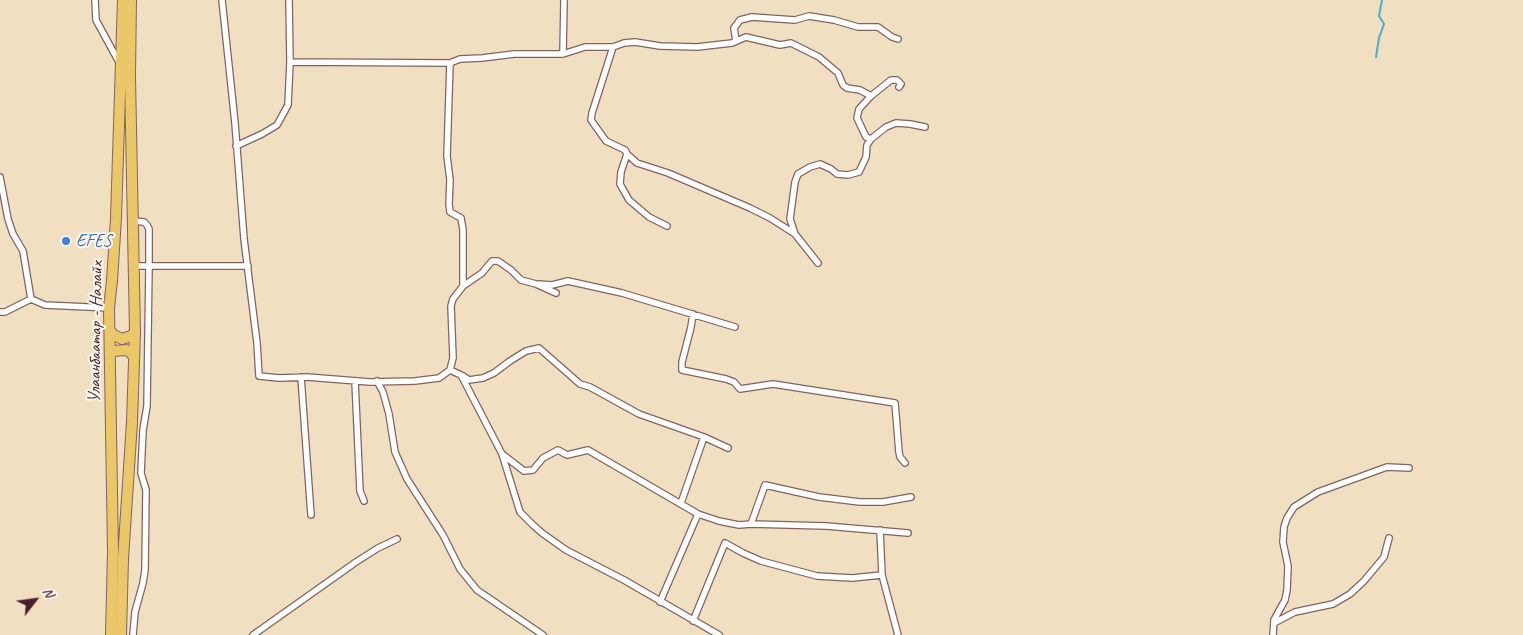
<!DOCTYPE html>
<meta charset="utf-8">
<style>
body{margin:0}
#map{position:relative;width:1523px;height:635px;overflow:hidden;background:#f1dfc1;font-family:Caveat,sans-serif}
canvas{display:block}
.north{position:absolute;left:10px;top:575px;width:50px;height:50px;-webkit-text-stroke:4px #fbf7ec;paint-order:stroke;rotate:60deg;font-size:14px;font-weight:700;line-height:20px;text-align:center;color:#4a1f2b}
.north::after{content:'';display:block;margin:auto;width:18px;height:22px;background:#4a1f2b;clip-path:polygon(50% 0,100% 100%,50% 72%,0 100%)}
</style>
<div id="map">
<canvas width="1523" height="635"></canvas>
<div class="north">N</div>
</div>
<script>
const ctx = document.querySelector('canvas').getContext('2d');
ctx.lineJoin = 'round';
function shape(rows) {
  const path = new Path2D();
  for (const r of rows) {
    path.moveTo(r[0], r[1]);
    for (let i = 2; i < r.length; i += 2) path.lineTo(r[i], r[i + 1]);
  }
  return path;
}
function stroke(path, color, width, dash) {
  ctx.strokeStyle = color;
  ctx.lineWidth = width;
  ctx.lineCap = dash ? 'butt' : 'round';
  ctx.setLineDash(dash || []);
  ctx.stroke(path);
}
function drawText(font, color, halo, rows, align = 'center') {
  ctx.font = font + ' Caveat,sans-serif';
  ctx.lineWidth = 4;
  ctx.setLineDash([]);
  ctx.textBaseline = 'middle';
  ctx.strokeStyle = halo;
  ctx.fillStyle = color;
  for (const [text, x, y, turn = 0] of rows) {
    ctx.save();
    ctx.translate(x, y);
    ctx.rotate((+turn || 0) * Math.PI / 180);
    ctx.textAlign = isNaN(turn) ? turn : align;
    if (halo) ctx.strokeText(text, 0, 0);
    ctx.fillText(text, 0, 0);
    ctx.restore();
  }
}
stroke(shape([
 [1376,57,1379,38,1384,24,1379,16,1382,0]
]), '#48b0c7', 2);
const minor = shape([
 [95,0,96,20,120,64],
 [222,0,235,123,244,239,257,343,259,376,279,378,307,377,370,382,415,381,439,378,450,370,453,358,451,306,453,299,463,286,482,273,492,261,498,261,511,270,521,280,536,284,556,293],
 [736,41,734,28,740,20,752,17,795,20,809,16,834,20,858,27,878,27,892,37,898,39],
 [613,47,592,113,591,120,606,141,625,150,627,154,621,172,620,184,629,200,649,217,667,226],
 [563,54,564,0],
 [290,62,450,63,460,59,482,58,514,54,563,54,585,47,613,47,624,43,635,42,660,46,697,47,732,43,746,37,780,45,791,43,819,57,838,73,843,85,847,88,860,90,871,96,891,80,897,80,901,84,899,87],
 [450,63,447,156,450,180,449,204,450,212,461,218,463,230,463,286],
 [871,139,866,137,857,118,859,109,871,96],
 [236,146,262,134,277,125,288,105,290,62,289,0],
 [627,154,637,163,668,173,750,208,770,218,795,234,818,263],
 [0,177,8,219,13,234,23,251,31,299],
 [132,221,144,222,147,225,149,229,149,266,147,406,143,430,141,473,146,490,145,570,143,583,135,612,133,635],
 [795,234,790,219,795,182,798,174,810,167,820,164,831,169,837,174,848,175,859,172,866,157,867,145,871,139,886,127,896,123,910,124,925,127],
 [134,266,248,266],
 [539,284,552,285,568,281,622,293,735,327],
 [0,312,5,312,31,299,45,305,109,308],
 [693,314,691,327,682,362,682,370,726,379,734,382,740,389,773,384,895,403,899,452,900,457,905,463],
 [450,370,461,375,502,454,520,512,533,525,542,533,566,550,624,580,719,635],
 [463,376,469,380,483,378,494,373,510,361,526,351,539,348,580,384,590,387,639,414,704,437],
 [301,377,311,515],
 [355,381,360,491,364,501],
 [377,381,383,392,389,414,395,452,407,479,443,535,460,569,477,590,543,635],
 [502,454,524,471,533,470,543,458,558,450,567,455,588,450,698,514,719,521,739,525,751,524,826,526,908,533],
 [681,503,704,437,728,448],
 [751,524,765,485,819,497,860,502,883,502,911,497],
 [880,530,882,575,898,635],
 [660,602,698,514],
 [693,621,725,543,743,553,761,561,817,576,852,578,882,575],
 [1274,623,1295,612,1333,604,1350,594,1364,581,1384,557,1389,538],
 [253,635,356,562,378,548,397,539],
 [1273,635,1274,620,1285,600,1287,590,1288,566,1283,542,1284,527,1287,518,1294,507,1318,492,1387,467,1409,468]
]);
const trunk = shape([
 [110,331,114,335,122,339,131,336,135,332],
 [110,354,114,351,126,350,130,352,134,357],
 [111,635,113,551,109,308,112,281,116,218,123,0],
 [121,635,123,559,132,422,135,332,130,76,131,0]
]);
stroke(minor, '#846260', 8);
stroke(trunk, '#846260', 12);
stroke(minor, '#fff', 5.5);
stroke(trunk, '#eac769', 10);
for (const [x, y, r, color] of [
 [66,241,5,"#3f7fe0"]
]) {
  const dot = new Path2D();
  dot.arc(x, y, r, 0, 2 * Math.PI);
  ctx.fillStyle = color;
  ctx.fill(dot);
  stroke(dot, '#fbf7ec', 2);
}
drawText('18px', '#366cbe', '#fbf7ec', [
 ["EFES",76,241]
], 'left');
drawText('18px', '#4a1f2b', '#fbf7ec', [
 ["Улаанбаатар - Налайх",96,332,-89]
]);
</script>
